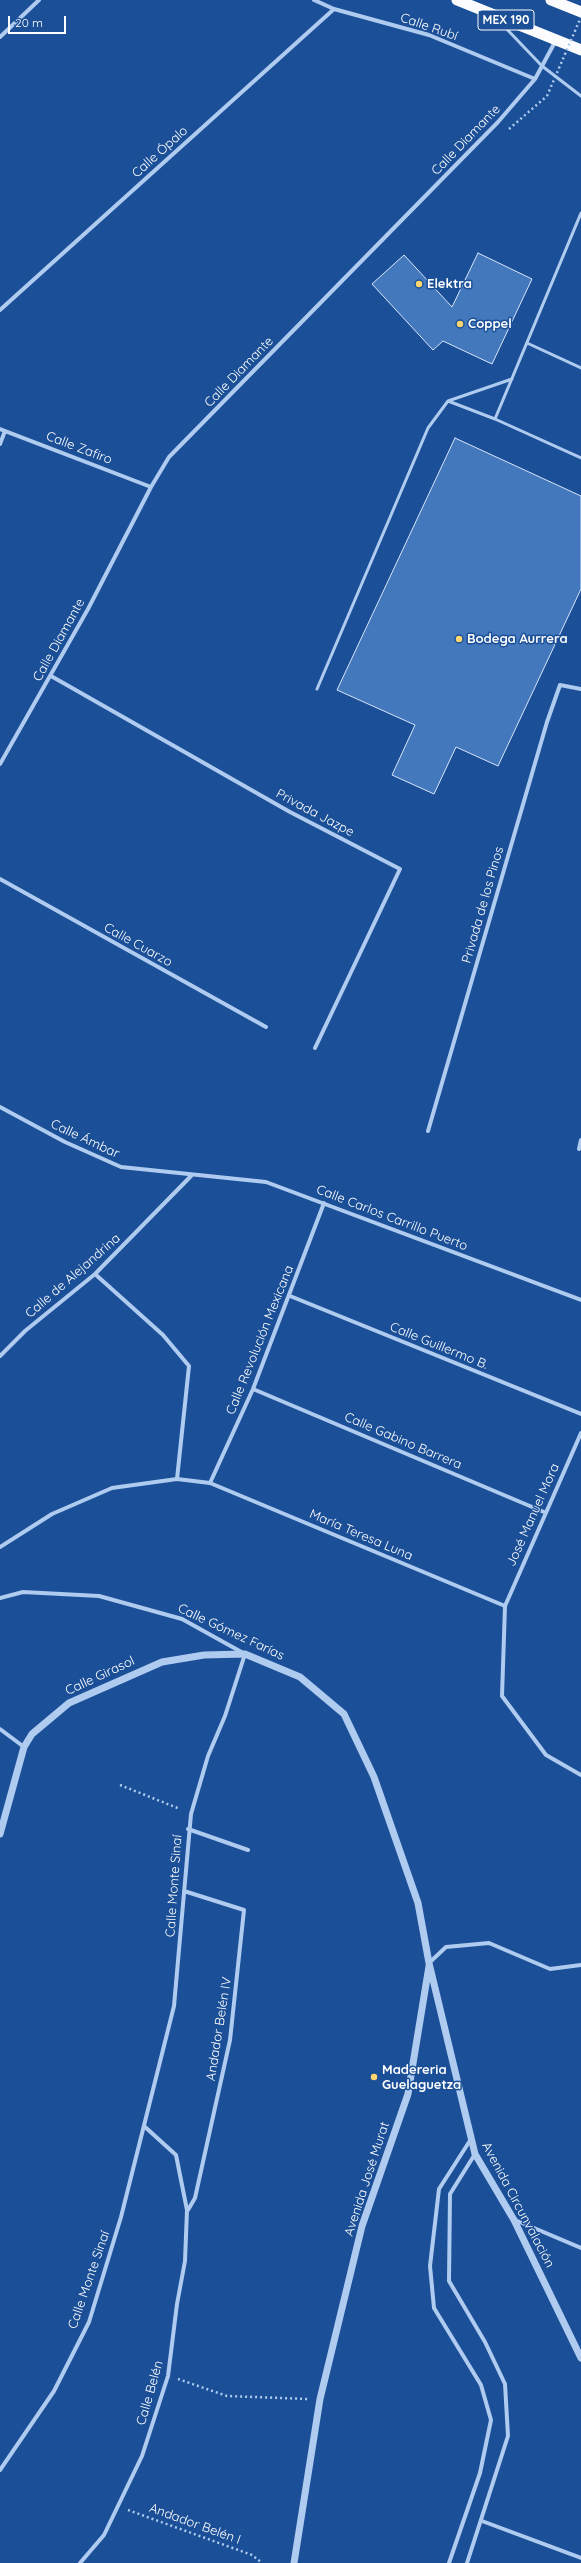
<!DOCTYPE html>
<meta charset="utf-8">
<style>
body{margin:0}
#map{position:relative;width:581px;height:2563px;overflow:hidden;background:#1b4f97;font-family:Quicksand,sans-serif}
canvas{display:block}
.scale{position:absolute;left:8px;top:16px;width:58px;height:18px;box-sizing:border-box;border:2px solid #fff;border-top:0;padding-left:5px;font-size:12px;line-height:14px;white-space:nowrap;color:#fff;-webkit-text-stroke:3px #1b4f97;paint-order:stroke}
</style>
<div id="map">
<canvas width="581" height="2563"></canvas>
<div class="scale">20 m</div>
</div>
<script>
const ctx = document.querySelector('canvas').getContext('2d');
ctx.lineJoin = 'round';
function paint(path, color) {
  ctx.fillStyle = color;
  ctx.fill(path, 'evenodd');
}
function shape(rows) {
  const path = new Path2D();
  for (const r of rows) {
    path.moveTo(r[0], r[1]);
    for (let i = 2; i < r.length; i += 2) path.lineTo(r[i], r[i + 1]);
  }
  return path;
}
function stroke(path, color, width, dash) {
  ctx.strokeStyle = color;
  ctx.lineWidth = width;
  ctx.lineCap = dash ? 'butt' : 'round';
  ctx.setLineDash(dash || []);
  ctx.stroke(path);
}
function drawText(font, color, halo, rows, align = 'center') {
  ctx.font = font + ' Quicksand,sans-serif';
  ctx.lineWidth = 3;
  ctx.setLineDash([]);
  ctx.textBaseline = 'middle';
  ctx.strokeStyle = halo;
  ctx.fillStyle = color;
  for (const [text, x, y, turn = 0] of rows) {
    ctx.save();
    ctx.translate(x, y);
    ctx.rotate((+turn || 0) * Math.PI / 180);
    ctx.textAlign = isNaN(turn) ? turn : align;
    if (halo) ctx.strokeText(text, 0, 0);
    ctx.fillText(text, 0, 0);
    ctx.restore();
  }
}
const building = shape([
 [478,253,532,279,492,364,443,341,433,350,372,284,404,255,452,307,478,253],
 [455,438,581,496,581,589,498,766,456,747,434,794,392,775,415,725,337,690,455,438]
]);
paint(building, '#4478bd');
stroke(building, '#d6e6fb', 1);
stroke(shape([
 [509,129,547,96],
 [120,1785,180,1809],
 [178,2379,227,2396,308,2399],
 [128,2510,252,2555,262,2563]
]), '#afcbf0', 2.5, [2, 3]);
stroke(shape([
 [500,22,542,66,581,96],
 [527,343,581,368],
 [448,401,512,379],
 [495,419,581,213],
 [317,689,428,428,448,401,495,419,581,458]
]), '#afcbf0', 3);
stroke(shape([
 [314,0,334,9,429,35,535,79],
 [0,37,39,0],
 [0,310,334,9],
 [0,429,151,487],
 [0,444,5,431],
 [51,676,290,812,400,869,315,1048],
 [0,764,88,609,151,487,169,457,498,122,535,79,555,42],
 [0,879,266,1027],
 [0,1107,65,1142,121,1167,266,1182,581,1300],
 [428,1131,547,722,560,685,581,689],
 [579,1149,581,1140],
 [95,1274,163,1335,189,1366,177,1479],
 [290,1296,581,1414],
 [0,1356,25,1331,95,1274,191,1176],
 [253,1389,544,1512],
 [581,1433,505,1606,502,1696,546,1755,581,1775],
 [210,1483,253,1389,324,1203],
 [0,1547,52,1514,112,1488,177,1479,210,1483,505,1606],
 [0,1598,23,1592,99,1596,182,1619,245,1654,225,1716,208,1756,191,1814,174,2006,121,2217,89,2322,54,2391,0,2470],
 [0,1729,24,1747],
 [188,1829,248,1850],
 [184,1891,244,1910,230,2040,195,2198,188,2210],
 [429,1963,446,1947,489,1943,550,1969,581,1965],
 [515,2220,581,2248],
 [482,2521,581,2558],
 [80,2563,104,2535,142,2456,168,2376,177,2304,185,2261,187,2210,176,2155,144,2126],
 [449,2563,480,2473,491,2420,481,2385,434,2308,430,2266,439,2189,471,2139],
 [467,2563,508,2436,505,2384,485,2342,449,2281,450,2194,475,2154]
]), '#afcbf0', 4);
stroke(shape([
 [0,1834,24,1747,32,1734,69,1703,162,1662,204,1655,245,1654,300,1677,344,1714,374,1777,418,1903,429,1963,475,2154,514,2220,581,2358],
 [294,2563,320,2399,362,2226,408,2094,429,1966]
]), '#afcbf0', 7);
stroke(shape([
 [457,0,581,50],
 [551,0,581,12]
]), '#fcfcff', 11);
stroke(shape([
 [547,96,581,17]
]), '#afcbf0', 2.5, [2, 3]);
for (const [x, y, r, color] of [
 [419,284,4,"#ffd76e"],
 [460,324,4,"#ffd76e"],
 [459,639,4,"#ffd76e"],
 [374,2077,4,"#ffd76e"]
]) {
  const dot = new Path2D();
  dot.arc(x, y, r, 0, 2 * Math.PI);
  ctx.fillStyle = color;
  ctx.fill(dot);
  stroke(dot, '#1b4f97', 1.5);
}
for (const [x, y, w] of [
 [506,20,56]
]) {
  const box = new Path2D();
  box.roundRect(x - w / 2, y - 10, w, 20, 3);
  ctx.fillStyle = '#1b4f97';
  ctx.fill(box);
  stroke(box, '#fff', 1);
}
drawText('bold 12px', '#fff', null, [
 ["MEX 190",506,20]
]);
drawText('13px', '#fff', '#1b4f97', [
 ["Calle Rubí",429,27,19],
 ["Calle Diamante",466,140,-46],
 ["Calle Ópalo",160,152,-42],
 ["Calle Diamante",239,372,-46],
 ["Calle Zafiro",79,448,21],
 ["Calle Diamante",59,640,-61],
 ["Privada Jazpe",315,813,28],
 ["Privada de los Pinos",483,905,-74],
 ["Calle Cuarzo",138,945,29],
 ["Calle Ámbar",85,1139,25],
 ["Calle Carlos Carrillo Puerto",392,1218,21],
 ["Calle de Alejandrina",73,1276,-41],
 ["Calle Revolución Mexicana",260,1340,-68],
 ["Calle Guillermo B.",439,1346,22],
 ["Calle Gabino Barrera",403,1441,23],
 ["José Manuel Mora",533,1515,-66],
 ["María Teresa Luna",361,1535,23],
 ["Calle Gómez Farías",231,1632,25],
 ["Calle Girasol",100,1676,-25],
 ["Calle Monte Sinaí",174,1886,-86],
 ["Andador Belén IV",219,2029,-81],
 ["Avenida José Murat",367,2179,-72],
 ["Avenida Circunvalación",518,2205,62],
 ["Calle Monte Sinaí",89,2280,-71],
 ["Calle Belén",150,2393,-74],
 ["Andador Belén I",195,2524,20]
]);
drawText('bold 13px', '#fff', '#1b4f97', [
 ["Elektra",427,284],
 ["Coppel",468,324],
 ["Bodega Aurrera",467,639],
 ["Madereria",382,2070],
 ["Guelaguetza",382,2085]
], 'left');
</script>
